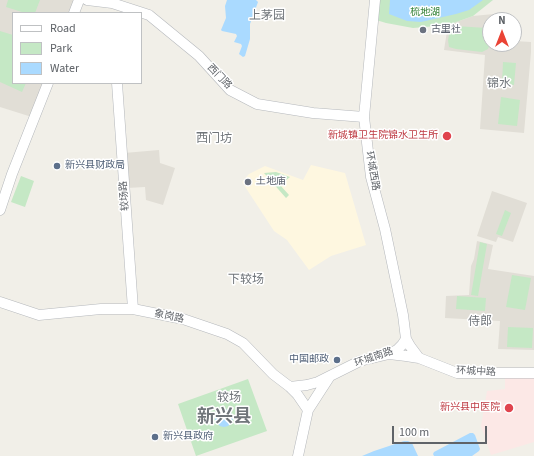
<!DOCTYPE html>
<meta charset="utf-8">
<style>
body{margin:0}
#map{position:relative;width:534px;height:456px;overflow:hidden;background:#f1efe8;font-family:"Source Sans 3",sans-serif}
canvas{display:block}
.legend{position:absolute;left:12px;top:12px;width:130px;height:72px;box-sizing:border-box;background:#fff;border:1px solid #bfc1c3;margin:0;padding:5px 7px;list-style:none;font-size:12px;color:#5f6368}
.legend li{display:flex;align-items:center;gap:8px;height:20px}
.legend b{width:20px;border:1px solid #bfc1c3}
.north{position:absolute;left:482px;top:12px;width:40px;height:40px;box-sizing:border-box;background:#fff;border:1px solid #bfc1c3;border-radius:50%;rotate:0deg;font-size:11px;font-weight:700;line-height:16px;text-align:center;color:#5f6368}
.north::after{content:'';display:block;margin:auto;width:14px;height:18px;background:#ea4335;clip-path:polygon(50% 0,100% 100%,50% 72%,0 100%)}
.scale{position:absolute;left:392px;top:426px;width:95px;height:18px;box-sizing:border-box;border:2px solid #5f6368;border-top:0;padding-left:5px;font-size:12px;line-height:14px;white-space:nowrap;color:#5f6368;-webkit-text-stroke:3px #fff;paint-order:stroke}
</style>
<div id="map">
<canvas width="534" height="456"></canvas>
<ul class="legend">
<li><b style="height:5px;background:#fff"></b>Road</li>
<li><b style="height:11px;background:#c5e8c5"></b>Park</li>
<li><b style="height:11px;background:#aadaff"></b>Water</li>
</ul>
<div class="north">N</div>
<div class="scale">100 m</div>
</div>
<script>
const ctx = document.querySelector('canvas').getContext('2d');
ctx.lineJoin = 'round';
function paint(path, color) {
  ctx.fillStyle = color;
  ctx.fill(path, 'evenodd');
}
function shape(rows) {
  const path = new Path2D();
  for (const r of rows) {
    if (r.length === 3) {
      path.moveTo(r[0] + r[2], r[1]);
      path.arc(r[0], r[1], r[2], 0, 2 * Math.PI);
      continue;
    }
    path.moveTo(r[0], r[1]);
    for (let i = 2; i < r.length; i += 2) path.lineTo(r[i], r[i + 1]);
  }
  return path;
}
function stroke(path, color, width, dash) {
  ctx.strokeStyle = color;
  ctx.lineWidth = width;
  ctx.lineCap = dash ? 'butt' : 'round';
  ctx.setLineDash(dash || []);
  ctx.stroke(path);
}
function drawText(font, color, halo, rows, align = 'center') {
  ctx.font = font + ' "Source Sans 3","Noto Sans SC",sans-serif';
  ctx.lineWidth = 3;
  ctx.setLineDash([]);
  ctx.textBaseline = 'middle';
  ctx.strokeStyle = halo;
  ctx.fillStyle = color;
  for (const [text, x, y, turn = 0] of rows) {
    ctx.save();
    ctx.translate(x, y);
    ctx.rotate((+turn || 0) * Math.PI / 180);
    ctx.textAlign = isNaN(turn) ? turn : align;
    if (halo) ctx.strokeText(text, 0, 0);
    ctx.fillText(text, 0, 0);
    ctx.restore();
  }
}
paint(shape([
 [311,165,345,173,366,245,331,256,309,270,287,240,274,231,242,182,249,174,265,166,303,180]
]), '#fef7e0');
paint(shape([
 [0,0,79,0,74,13,13,13,13,83,48,83,35,118,0,107],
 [494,14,494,20,490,20,490,44,514,44,514,41,531,42,531,52,524,133,480,129,485,55,444,50,448,25,473,16],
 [159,150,160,163,175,168,163,205,146,200,145,187,127,188,124,153],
 [492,191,527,203,513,242,498,237,496,242,477,236],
 [477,241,493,245,488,269,534,276,534,350,498,349,500,321,445,318,446,296,469,295,471,266,474,259]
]), '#e1ded6');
paint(shape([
 [505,373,534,373,534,442,491,455,481,426,487,391,505,389]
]), '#fce8e6');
paint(shape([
 [8,0,40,0,35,13,25,13,6,7],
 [375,0,493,0,473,16,448,25,413,28,386,23,373,19],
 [455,26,487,28,490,33,490,44,488,49,482,52,456,49,449,47,448,40,450,30],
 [0,31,13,35,13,83,26,83,22,92,0,82],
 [503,62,516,63,514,85,502,84],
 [501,97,520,100,517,126,498,124],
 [276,172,290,177,280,185,289,195,286,198,264,173],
 [21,176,34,181,25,207,11,202],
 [505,210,511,213,502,236,496,234],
 [480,242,487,244,478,296,471,295],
 [512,275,531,278,525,310,506,307],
 [457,296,486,298,485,311,456,309],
 [508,327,533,328,532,348,507,347],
 [248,379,267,431,196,456,178,404]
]), '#c5e8c5');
paint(shape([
 [227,0,256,0,258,2,250,24,250,39,245,56,243,57,239,54,242,46,241,44,234,42,237,36,236,34,222,31,221,30,226,18,225,6],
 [390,0,483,0,469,10,456,14,421,22,407,21,389,14],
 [224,418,9],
 [470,433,473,433,475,435,480,449,479,451,472,456,434,456,433,454,434,452],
 [404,441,408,441,412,443,418,456,362,456,374,451]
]), '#aadaff');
const minor = shape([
 [87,0,112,3,149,15,199,56,230,90,257,104,313,113,364,117],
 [375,0,364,117,371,177,385,229,403,315,406,339,410,346,419,358,457,373,534,373],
 [74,13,79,0],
 [117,83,133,309],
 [0,210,12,174,48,83],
 [0,302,39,315,101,309,133,309,183,319,227,334,243,343,273,374,290,387,297,394,308,410],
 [389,354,406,356,419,358],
 [290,387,307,385,318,382,330,376],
 [298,456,308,410,330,376,360,361,389,354,397,350,402,345,406,339]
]);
stroke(minor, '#b5b8bc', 11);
stroke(minor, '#fff', 10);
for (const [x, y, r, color] of [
 [423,30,4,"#6b7280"],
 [447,136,5,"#e0444e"],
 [57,166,4,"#5c6f8a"],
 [248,182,4,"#6b7280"],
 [337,360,4,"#5c6f8a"],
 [509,408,5,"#e0444e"],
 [155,437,4,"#5c6f8a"]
]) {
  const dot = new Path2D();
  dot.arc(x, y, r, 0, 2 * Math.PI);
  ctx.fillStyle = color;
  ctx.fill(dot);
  stroke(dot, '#fff', 1.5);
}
drawText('10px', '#348238', '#fff', [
 ["梳地湖",425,13]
]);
drawText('10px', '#5b616d', '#fff', [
 ["古里社",431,30],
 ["土地庙",256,182]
], 'left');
drawText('10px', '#5f6368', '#fff', [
 ["西门路",219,77,46],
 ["环城西路",372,171,80],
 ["较场路",125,196,-94],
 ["象岗路",169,317,12],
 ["环城南路",374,358,-19],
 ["环城中路",476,372,3]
]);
drawText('10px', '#be3a42', '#fff', [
 ["新城镇卫生院锦水卫生所",438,136],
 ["新兴县中医院",500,408]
], 'right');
drawText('10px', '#4e5e75', '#fff', [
 ["新兴县财政局",65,166],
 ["中国邮政",329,360,"right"],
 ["新兴县政府",163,437]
], 'left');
drawText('12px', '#70757a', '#fff', [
 ["上茅园",267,16],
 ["锦水",499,84],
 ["西门坊",214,139],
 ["下较场",246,280],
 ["侍郎",480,322],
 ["较场",229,398]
]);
drawText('bold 18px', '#70757a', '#fff', [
 ["新兴县",224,418]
]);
</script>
